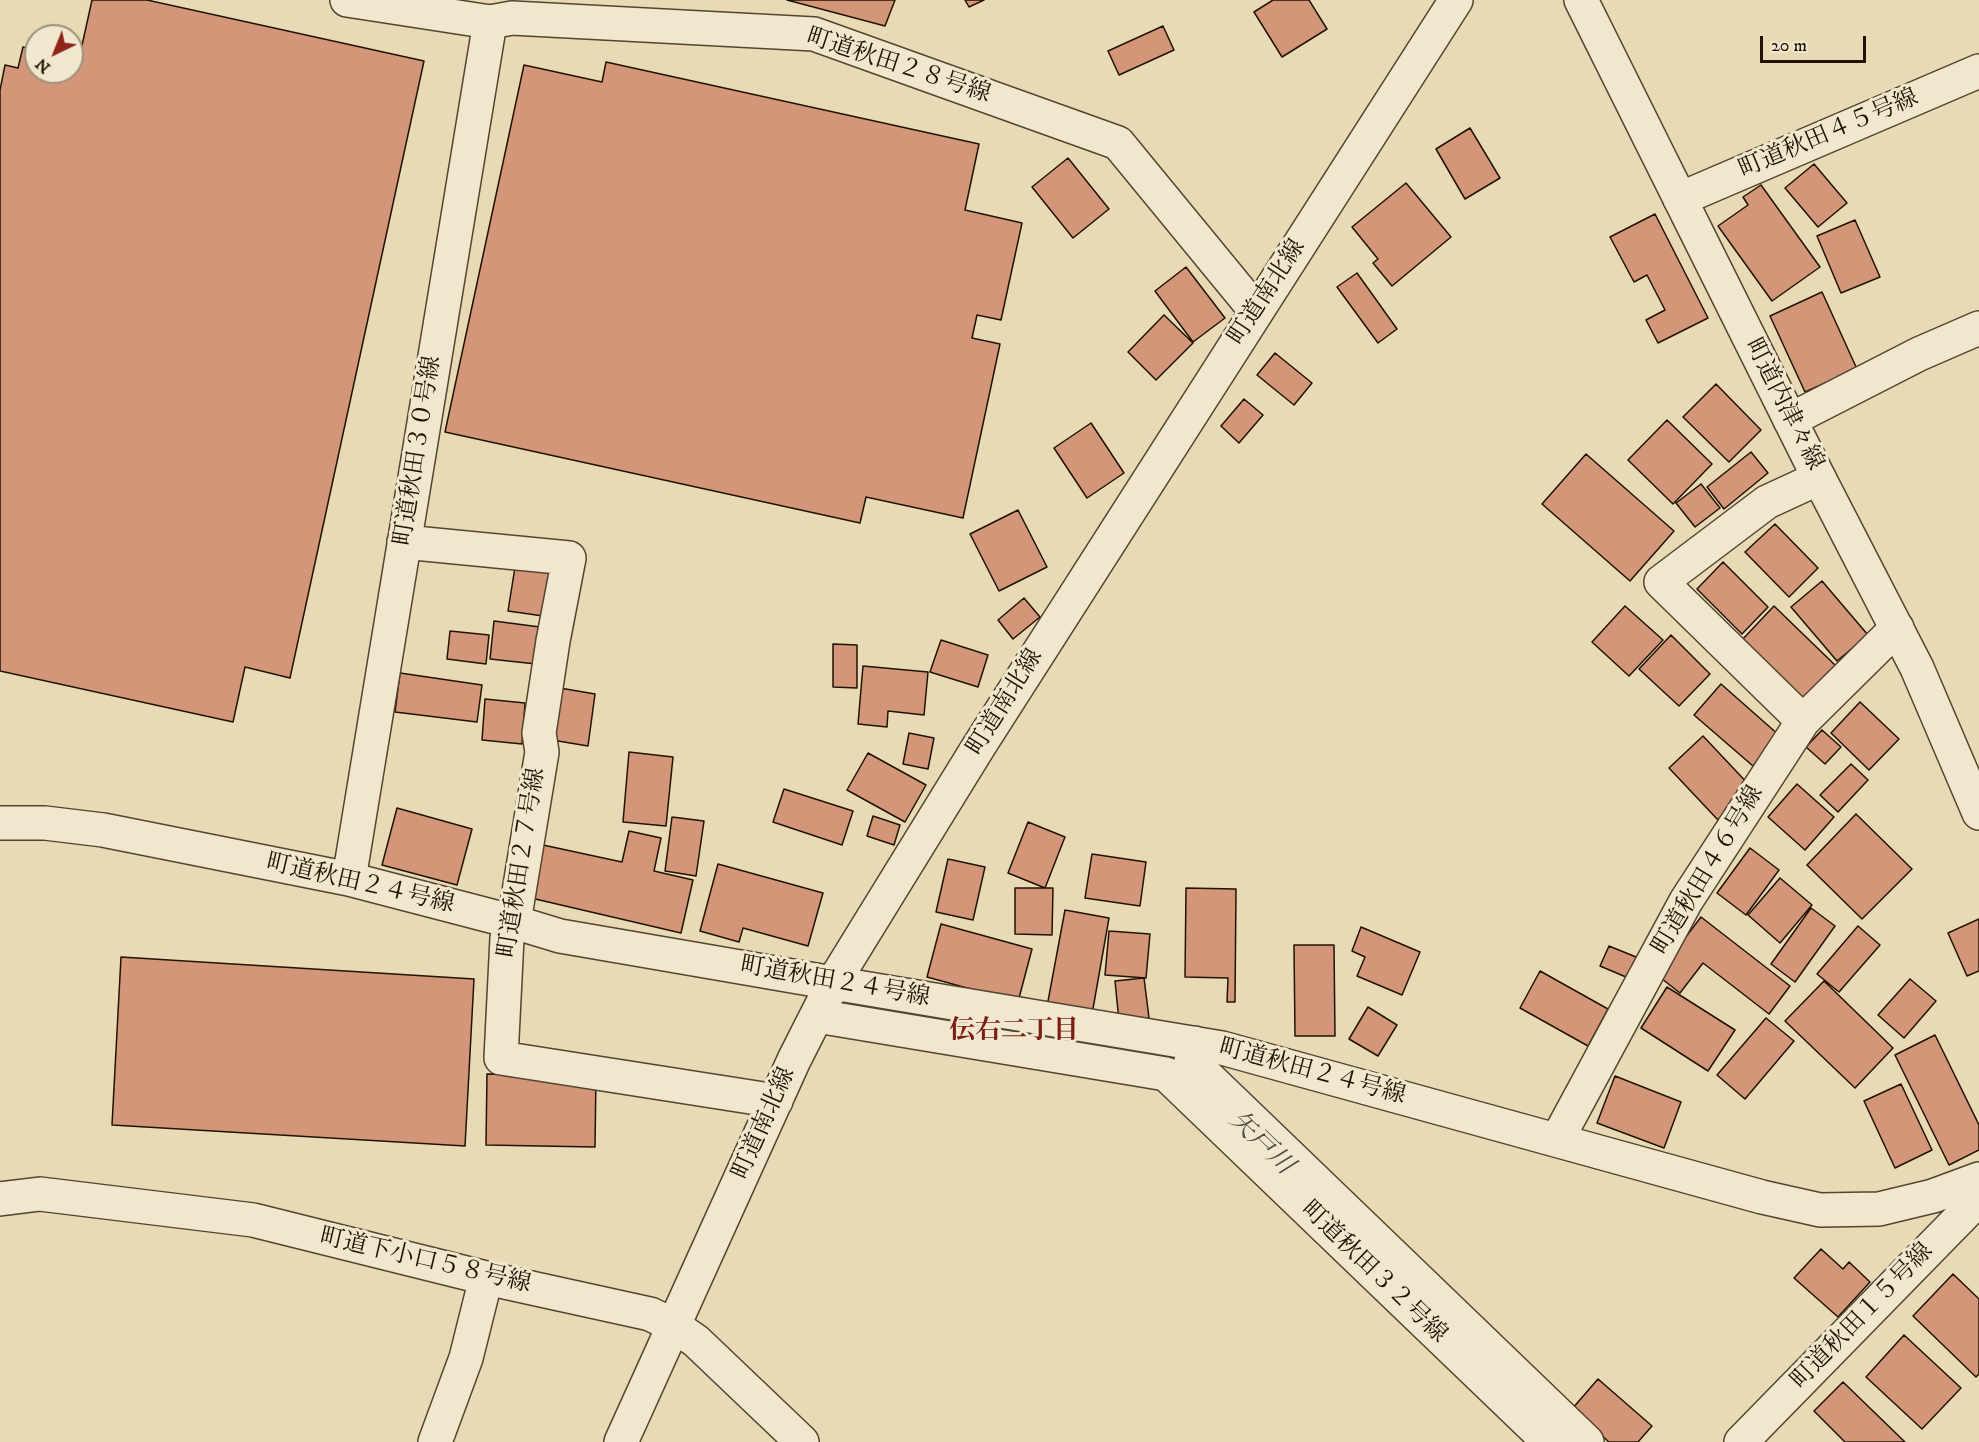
<!DOCTYPE html>
<meta charset="utf-8">
<style>
body{margin:0}
#map{position:relative;width:1979px;height:1442px;overflow:hidden;background:#e8dab4;font-family:"IM FELL DW Pica",serif}
canvas{display:block}
.north{position:absolute;left:24px;top:24px;width:60px;height:60px;box-sizing:border-box;background:#f0e7ce;border:2px solid #9d927c;border-radius:50%;rotate:223deg;font-size:16px;font-weight:700;line-height:24px;text-align:center;color:#211302}
.north::after{content:'';display:block;margin:auto;width:21px;height:27px;background:#8f2418;clip-path:polygon(50% 0,100% 100%,50% 72%,0 100%)}
.scale{position:absolute;left:1760px;top:36px;width:106px;height:27px;box-sizing:border-box;border:3px solid #211302;border-top:0;padding-left:8px;font-size:18px;line-height:21px;white-space:nowrap;color:#211302;-webkit-text-stroke:4px #f0e7ce;paint-order:stroke}
</style>
<div id="map">
<canvas width="1979" height="1442"></canvas>
<div class="north">N</div>
<div class="scale">20 m</div>
</div>
<script>
const ctx = document.querySelector('canvas').getContext('2d');
ctx.lineJoin = 'round';
function paint(path, color) {
  ctx.fillStyle = color;
  ctx.fill(path, 'evenodd');
}
function shape(rows) {
  const path = new Path2D();
  for (const r of rows) {
    path.moveTo(r[0], r[1]);
    for (let i = 2; i < r.length; i += 2) path.lineTo(r[i], r[i + 1]);
  }
  return path;
}
function stroke(path, color, width, dash) {
  ctx.strokeStyle = color;
  ctx.lineWidth = width;
  ctx.lineCap = dash ? 'butt' : 'round';
  ctx.setLineDash(dash || []);
  ctx.stroke(path);
}
function drawText(font, color, halo, rows, align = 'center') {
  ctx.font = font + ' "IM FELL DW Pica","Noto Serif JP",serif';
  ctx.lineWidth = 6;
  ctx.setLineDash([]);
  ctx.textBaseline = 'middle';
  ctx.strokeStyle = halo;
  ctx.fillStyle = color;
  for (const [text, x, y, turn = 0] of rows) {
    ctx.save();
    ctx.translate(x, y);
    ctx.rotate((+turn || 0) * Math.PI / 180);
    ctx.textAlign = isNaN(turn) ? turn : align;
    if (halo) ctx.strokeText(text, 0, 0);
    ctx.fillText(text, 0, 0);
    ctx.restore();
  }
}
const building = shape([
 [92,0,147,0,424,61,290,678,245,667,233,722,0,671,0,90,5,65,18,68,23,47,36,50,36,72,72,72,72,58,79,59,92,0],
 [787,0,895,0,885,26,787,0],
 [965,0,984,0,969,7,965,0],
 [1273,0,1309,0,1327,29,1282,57,1254,12,1273,0],
 [1163,26,1174,50,1119,75,1108,51,1163,26],
 [606,62,979,144,965,210,1022,223,1001,320,977,315,972,338,1000,344,963,518,866,497,860,523,445,432,524,65,602,82,606,62],
 [1470,128,1500,178,1465,199,1436,149,1470,128],
 [1068,158,1109,209,1073,238,1032,187,1068,158],
 [1814,164,1847,203,1818,227,1785,188,1814,164],
 [1406,183,1451,237,1392,286,1373,263,1378,259,1352,227,1406,183],
 [1761,185,1820,267,1772,301,1718,226,1748,205,1743,197,1761,185],
 [1655,214,1708,318,1658,343,1646,320,1665,310,1647,275,1634,282,1610,237,1655,214],
 [1855,220,1880,277,1841,293,1817,236,1855,220],
 [1186,267,1225,318,1193,342,1155,291,1186,267],
 [1357,273,1397,329,1378,343,1337,287,1357,273],
 [1822,292,1857,369,1805,392,1770,316,1822,292],
 [1164,315,1193,343,1156,380,1128,352,1164,315],
 [1275,353,1312,383,1294,405,1257,375,1275,353],
 [1716,384,1761,430,1729,462,1683,417,1716,384],
 [1244,399,1263,415,1239,443,1221,426,1244,399],
 [1667,420,1712,464,1673,504,1628,460,1667,420],
 [1091,423,1124,473,1087,498,1054,448,1091,423],
 [1751,452,1768,473,1724,509,1707,487,1751,452],
 [1586,454,1674,531,1630,581,1542,504,1586,454],
 [1701,484,1720,508,1695,527,1676,503,1701,484],
 [1018,510,1047,567,999,591,970,534,1018,510],
 [1775,524,1818,568,1789,597,1745,552,1775,524],
 [516,561,557,567,550,617,508,611,516,561],
 [1723,562,1768,607,1742,634,1697,589,1723,562],
 [1822,581,1868,635,1837,661,1791,607,1822,581],
 [1024,598,1040,617,1013,639,998,620,1024,598],
 [1625,606,1663,640,1629,676,1592,642,1625,606],
 [1774,606,1836,666,1803,701,1741,641,1774,606],
 [494,621,540,627,536,664,490,659,494,621],
 [450,631,489,635,486,664,447,659,450,631],
 [1671,635,1710,674,1679,706,1639,669,1671,635],
 [941,640,988,655,978,687,930,672,941,640],
 [833,644,857,645,857,688,833,687,833,644],
 [863,666,928,672,924,715,888,711,887,727,858,724,863,666],
 [400,673,482,685,477,722,395,712,400,673],
 [1721,684,1780,736,1753,766,1694,715,1721,684],
 [560,688,595,694,588,746,552,740,560,688],
 [485,699,525,703,522,744,482,740,485,699],
 [1860,702,1899,739,1869,770,1831,733,1860,702],
 [1822,730,1841,747,1825,764,1806,747,1822,730],
 [909,733,934,738,928,769,903,764,909,733],
 [1703,736,1752,788,1718,820,1669,768,1703,736],
 [629,752,673,757,666,826,623,822,629,752],
 [868,753,926,785,905,822,847,790,868,753],
 [1851,764,1868,780,1838,812,1820,795,1851,764],
 [1797,784,1834,817,1805,850,1768,817,1797,784],
 [784,789,853,811,842,845,773,822,784,789],
 [397,808,472,829,457,885,382,865,397,808],
 [1856,814,1912,869,1862,919,1807,865,1856,814],
 [873,816,900,825,894,845,867,836,873,816],
 [672,817,704,821,696,876,665,871,672,817],
 [1028,822,1065,837,1045,888,1008,873,1028,822],
 [629,831,661,838,654,871,693,880,681,933,531,898,543,845,622,862,629,831],
 [1750,848,1779,870,1746,915,1717,893,1750,848],
 [1092,854,1146,862,1140,906,1085,898,1092,854],
 [948,859,985,867,973,920,936,912,948,859],
 [718,864,823,893,808,946,743,928,739,942,700,931,718,864],
 [1780,878,1812,905,1780,943,1748,915,1780,878],
 [1015,888,1053,888,1052,935,1015,934,1015,888],
 [1186,888,1236,889,1235,1002,1227,1002,1228,978,1185,977,1186,888],
 [1811,908,1835,926,1795,982,1771,964,1811,908],
 [1065,910,1109,918,1091,1020,1046,1012,1065,910],
 [1701,917,1790,986,1769,1014,1703,963,1680,993,1657,975,1701,917],
 [1979,919,1979,971,1967,976,1948,933,1979,919],
 [941,924,1032,949,1018,1002,927,977,941,924],
 [1858,926,1880,945,1839,992,1817,974,1858,926],
 [1361,927,1420,952,1402,995,1357,976,1365,957,1352,951,1361,927],
 [1109,931,1150,934,1146,978,1105,975,1109,931],
 [1294,945,1334,945,1335,1036,1295,1036,1294,945],
 [1609,946,1641,959,1633,980,1600,966,1609,946],
 [121,957,474,979,465,1146,112,1125,121,957],
 [1540,971,1608,1009,1588,1046,1520,1008,1540,971],
 [1144,978,1149,1018,1119,1021,1115,981,1144,978],
 [1910,979,1936,1001,1904,1038,1878,1015,1910,979],
 [1824,981,1893,1048,1855,1088,1785,1021,1824,981],
 [1667,987,1735,1030,1708,1071,1641,1028,1667,987],
 [1368,1007,1397,1025,1378,1056,1349,1039,1368,1007],
 [1766,1018,1794,1041,1745,1099,1717,1075,1766,1018],
 [1935,1035,1979,1125,1979,1150,1949,1165,1895,1055,1935,1035],
 [487,1074,596,1076,595,1147,486,1145,487,1074],
 [1615,1076,1681,1102,1664,1148,1597,1123,1615,1076],
 [1901,1084,1932,1150,1895,1168,1864,1101,1901,1084],
 [1821,1249,1843,1269,1849,1262,1870,1282,1838,1317,1794,1278,1821,1249],
 [1953,1274,1979,1299,1979,1374,1976,1377,1913,1316,1953,1274],
 [1904,1335,1961,1388,1922,1429,1866,1377,1904,1335],
 [1598,1379,1652,1426,1638,1442,1609,1442,1572,1409,1598,1379],
 [1843,1382,1905,1442,1845,1442,1814,1411,1843,1382]
]);
paint(building, '#d49679');
stroke(building, '#211302', 1.5);
const minor = shape([
 [347,0,490,22,512,18,814,34,1118,143,1256,311],
 [1680,199,1979,71],
 [1790,420,1919,354,1979,328],
 [404,542,569,558,553,641,539,733,542,752,514,922,507,938,501,1058,776,1101],
 [1803,721,1661,582,1767,502,1819,478],
 [0,823,45,823,103,830,349,879,514,922,560,936,833,983,1222,1048,1762,1197,1820,1210,1879,1209,1933,1196,1979,1179],
 [349,879,490,22],
 [817,1016,1166,1074,1549,1442],
 [1195,1043,1191,1061,1587,1442],
 [1557,1140,1686,901,1803,721,1897,628],
 [0,1199,40,1194,253,1220,486,1278,650,1314,673,1325,696,1341,802,1442],
 [435,1442,466,1358,486,1278],
 [621,1442,794,1060,833,983,979,746,1456,0],
 [1741,1442,1966,1212,1979,1187]
]);
const tertiary = shape([
 [1581,0,1819,478,1917,668,1979,813]
]);
stroke(minor, '#53452e', 36);
stroke(tertiary, '#53452e', 36);
stroke(minor, '#f0e7ce', 33);
stroke(tertiary, '#f0e7ce', 33);
drawText('24px', '#211302', '#f0e7ce', [
 ["町道秋田２８号線",898,67,18],
 ["町道秋田４５号線",1829,135,-23],
 ["町道南北線",1268,293,-57],
 ["町道内津々線",1783,405,63],
 ["町道秋田３０号線",419,451,-81],
 ["町道南北線",1006,703,-58],
 ["町道秋田２７号線",523,863,-81],
 ["町道秋田４６号線",1709,871,-59],
 ["町道秋田２４号線",360,885,13],
 ["町道秋田２４号線",835,983,10],
 ["町道秋田２４号線",1312,1073,15],
 ["町道南北線",765,1124,-66],
 ["町道下小口５８号線",425,1262,13],
 ["町道秋田３２号線",1373,1273,44],
 ["町道秋田１５号線",1863,1317,-46]
]);
drawText('bold 26px', '#7a1f14', '#f0e7ce', [
 ["伝右二丁目",1014,1033]
]);
drawText('italic 26px', '#4c4d41', '#f0e7ce', [
 ["矢戸川",1260,1144,44]
]);
</script>
